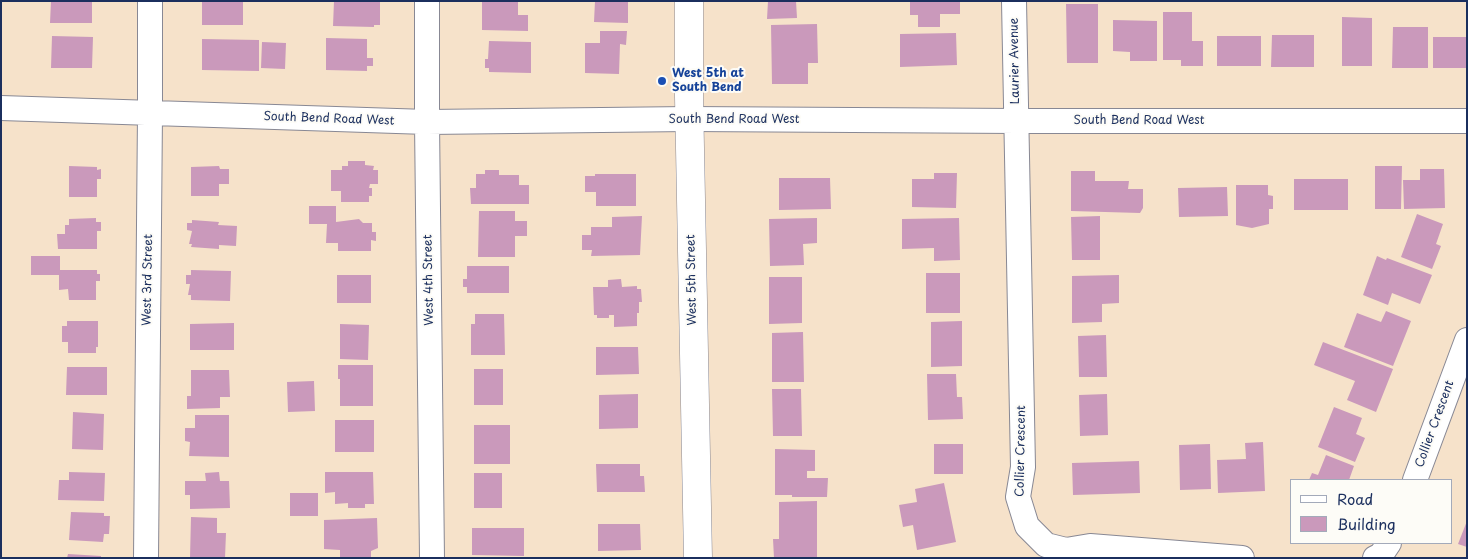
<!DOCTYPE html>
<style>
body{margin:0}
#map{position:relative;width:1468px;height:559px;overflow:hidden;background:#f6e2ca;font-family:"Playpen Sans",sans-serif}
canvas{display:block}
.frame{position:absolute;inset:0;border:2px solid #1b2f5e;pointer-events:none}
.legend{position:absolute;left:1290px;top:479px;width:162px;height:65px;box-sizing:border-box;background:#fdfcf7;border:1px solid #a3aaba;margin:0;padding:6px 9px;list-style:none;font-size:15px;color:#1b2f5e}
.legend li{display:flex;align-items:center;gap:10px;height:25px}
.legend b{width:25px;border:1px solid #a3aaba}
</style>
<div id="map">
<canvas width="1468" height="559"></canvas>
<div class="frame"></div>
<ul class="legend">
<li><b style="height:6px;background:#fff"></b>Road</li>
<li><b style="height:14px;background:#ca99bb"></b>Building</li>
</ul>
</div>
<script>
const ctx = document.querySelector('canvas').getContext('2d');
ctx.lineJoin = 'round';
function paint(path, color) {
  ctx.fillStyle = color;
  ctx.fill(path, 'evenodd');
}
function shape(rows) {
  const path = new Path2D();
  for (const r of rows) {
    path.moveTo(r[0], r[1]);
    for (let i = 2; i < r.length; i += 2) path.lineTo(r[i], r[i + 1]);
  }
  return path;
}
function stroke(path, color, width, dash) {
  ctx.strokeStyle = color;
  ctx.lineWidth = width;
  ctx.lineCap = dash ? 'butt' : 'round';
  ctx.setLineDash(dash || []);
  ctx.stroke(path);
}
function drawText(font, color, halo, rows, align = 'center') {
  ctx.font = font + ' "Playpen Sans",sans-serif';
  ctx.lineWidth = 4;
  ctx.setLineDash([]);
  ctx.textBaseline = 'middle';
  ctx.strokeStyle = halo;
  ctx.fillStyle = color;
  for (const [text, x, y, turn = 0] of rows) {
    ctx.save();
    ctx.translate(x, y);
    ctx.rotate((+turn || 0) * Math.PI / 180);
    ctx.textAlign = isNaN(turn) ? turn : align;
    if (halo) ctx.strokeText(text, 0, 0);
    ctx.fillText(text, 0, 0);
    ctx.restore();
  }
}
paint(shape([
 [51,1,92,1,92,23,50,23],
 [202,1,243,1,243,25,202,25],
 [334,1,380,1,380,25,374,25,374,27,333,26],
 [595,1,628,1,628,23,594,22],
 [768,1,796,1,797,18,767,19],
 [910,1,960,1,960,14,940,14,940,27,918,27,918,15,910,15],
 [482,2,518,2,518,15,528,15,528,31,482,30],
 [1066,4,1098,4,1098,63,1067,63],
 [1163,12,1192,12,1192,41,1203,41,1203,66,1181,66,1181,60,1163,60],
 [1342,17,1372,18,1372,66,1342,66],
 [1113,20,1157,21,1157,61,1130,61,1130,52,1113,51],
 [817,24,818,63,808,63,808,84,772,84,771,25],
 [1393,27,1428,27,1428,68,1392,68],
 [600,31,627,31,626,45,620,44,619,74,585,73,585,43,600,43],
 [956,33,957,65,900,67,900,34],
 [1272,35,1314,35,1314,67,1271,67],
 [52,36,93,37,92,68,51,68],
 [1217,36,1261,36,1261,66,1217,66],
 [1433,37,1467,37,1467,68,1433,68],
 [326,38,367,39,367,58,373,58,373,66,367,66,367,71,326,70],
 [202,39,259,40,259,71,202,70],
 [489,41,531,42,531,73,489,72,489,68,485,68,485,59,488,59],
 [262,42,286,43,285,69,261,68],
 [348,161,365,161,365,165,374,166,373,170,378,170,378,184,370,184,369,188,372,188,372,196,369,196,369,202,341,202,341,191,331,191,331,170,342,170,342,166,348,166],
 [69,166,97,167,97,170,101,169,101,179,97,179,97,197,69,197],
 [219,166,220,169,229,169,229,184,219,184,219,196,191,196,191,167],
 [1375,166,1402,166,1401,209,1375,209],
 [1420,169,1444,169,1445,208,1404,209,1403,180,1420,180],
 [485,170,499,170,499,175,519,175,519,185,529,185,529,204,471,204,470,188,476,188,476,174,485,174],
 [1071,171,1095,171,1095,181,1129,181,1128,189,1143,189,1143,208,1140,213,1071,211],
 [934,173,957,173,956,208,912,207,912,179,934,179],
 [595,174,636,174,636,206,596,206,596,192,585,192,585,176,595,176],
 [779,178,830,178,831,209,779,210],
 [1294,179,1348,179,1348,210,1294,210],
 [1236,185,1268,185,1268,195,1273,196,1273,209,1269,209,1269,224,1252,228,1236,225],
 [1227,187,1228,216,1179,217,1178,188],
 [309,206,336,206,336,222,359,219,363,223,372,223,372,232,376,232,376,241,371,240,371,251,338,251,338,243,326,243,327,224,309,224],
 [479,211,515,211,515,221,527,221,527,236,515,236,515,257,478,257],
 [1417,214,1443,224,1436,244,1441,246,1432,269,1401,257],
 [642,216,640,255,591,256,592,250,582,250,582,235,591,235,591,227,612,227,612,217],
 [1100,216,1100,260,1072,260,1071,217],
 [96,218,96,222,101,222,101,231,97,231,97,249,58,249,57,234,65,234,65,225,69,225,69,219],
 [817,218,817,243,803,244,804,265,770,266,769,219],
 [959,218,960,260,934,261,934,248,902,249,902,219],
 [192,220,219,222,218,225,237,226,236,246,219,245,219,249,191,247,192,244,189,244,192,231,187,230,187,223,192,223],
 [31,256,60,256,60,270,97,270,97,274,100,274,100,281,96,281,96,300,69,300,68,289,59,290,59,275,31,275],
 [1377,256,1386,260,1387,258,1432,275,1420,304,1392,293,1388,305,1363,295],
 [467,266,509,266,509,293,467,293,467,287,463,287,463,279,467,279],
 [191,270,231,271,230,301,191,300,191,295,188,295,190,284,186,284,186,275,191,275],
 [926,273,960,273,960,313,926,313],
 [337,275,371,275,371,303,337,303],
 [1119,275,1119,303,1102,304,1102,322,1072,323,1072,276],
 [769,277,802,277,802,323,769,324],
 [621,279,622,287,637,286,637,289,641,289,642,302,639,302,639,313,637,313,637,326,614,327,614,315,609,315,609,318,597,318,597,315,594,315,593,287,608,287,608,280],
 [1386,311,1411,321,1393,366,1344,347,1357,313,1381,322],
 [475,314,504,314,505,355,471,355,471,324,475,324],
 [67,321,98,321,98,347,96,347,96,353,68,353,68,342,62,342,62,326,67,326],
 [962,321,962,366,931,367,931,322],
 [234,323,234,350,190,350,190,324],
 [340,324,369,325,368,360,340,359],
 [803,332,804,382,772,382,772,333],
 [1106,335,1107,377,1079,377,1078,336],
 [1323,342,1393,369,1376,412,1347,400,1355,381,1314,365],
 [596,347,638,347,639,374,596,375],
 [338,365,373,365,373,406,340,406,340,379,338,379],
 [67,367,107,367,107,395,66,395],
 [474,369,503,369,503,405,474,405],
 [191,370,229,370,230,397,220,397,220,408,187,409,187,396,191,396],
 [927,374,956,374,957,397,962,397,963,419,928,420],
 [314,381,315,411,288,412,287,382],
 [772,389,801,389,802,436,773,436],
 [638,394,638,428,599,429,599,395],
 [1107,394,1108,435,1080,436,1079,395],
 [1334,407,1362,418,1356,434,1365,438,1355,462,1318,447],
 [73,412,104,414,103,450,72,449],
 [195,415,229,415,229,457,189,456,190,442,185,441,185,428,195,428],
 [335,420,374,420,374,452,335,452],
 [474,425,510,425,510,464,474,464],
 [1263,442,1265,491,1218,493,1217,460,1246,459,1245,443],
 [934,444,963,444,963,474,934,474],
 [1210,444,1211,489,1180,490,1179,445],
 [775,449,815,450,815,471,807,471,807,478,828,478,827,497,792,497,792,495,775,495],
 [1326,455,1354,466,1349,480,1309,480,1312,473,1318,475],
 [1139,461,1140,493,1073,495,1072,463],
 [596,464,640,464,640,476,644,476,645,492,597,492],
 [69,472,105,473,104,501,58,500,59,480,69,480],
 [219,472,220,481,229,481,230,508,190,509,190,495,185,495,185,481,206,481,205,473],
 [325,472,373,472,374,504,365,504,365,508,348,508,348,503,335,504,335,492,325,493],
 [474,473,502,473,502,508,474,508],
 [944,483,956,542,917,550,913,525,903,527,899,505,917,502,915,489],
 [290,493,318,493,318,516,290,516],
 [817,501,817,558,774,558,773,539,779,539,779,502],
 [71,512,104,513,104,516,110,516,109,534,104,534,103,542,69,540],
 [191,517,217,518,217,533,226,533,225,558,190,558],
 [377,518,378,548,371,551,371,558,340,558,340,550,324,549,324,520],
 [1467,521,1467,547,1458,544],
 [598,524,640,524,641,550,598,551],
 [472,528,524,528,524,556,472,555],
 [68,554,101,556,101,558,67,558]
]), '#ca99bb');
const minor = shape([
 [427,1,427,122,432,558],
 [1014,1,1023,467,1018,497,1027,526,1046,545,1066,550,1090,546,1242,558],
 [1,108,427,122,689,119,1017,121,1467,121],
 [1415,480,1467,340],
 [146,558,150,113,150,1],
 [1375,558,1381,555,1389,543]
]);
const major = shape([
 [689,1,689,97,698,558]
]);
stroke(minor, '#888894', 26);
stroke(major, '#888894', 29);
stroke(minor, '#fff', 24);
stroke(major, '#fff', 28);
for (const [x, y, r, color] of [
 [662,81,5,"#1a4fb4"]
]) {
  const dot = new Path2D();
  dot.arc(x, y, r, 0, 2 * Math.PI);
  ctx.fillStyle = color;
  ctx.fill(dot);
  stroke(dot, '#fdfcf7', 2);
}
drawText('12px', '#1b2f5e', '#fdfcf7', [
 ["Laurier Avenue",1015,61,-91],
 ["South Bend Road West",329,119,2],
 ["South Bend Road West",734,120],
 ["South Bend Road West",1139,121],
 ["West 3rd Street",148,280,-89],
 ["West 4th Street",429,280,-91],
 ["West 5th Street",692,280,-91],
 ["Collier Crescent",1435,424,-70],
 ["Collier Crescent",1021,451,-89]
]);
drawText('bold 12px', '#164399', '#fdfcf7', [
 ["West 5th at",672,74],
 ["South Bend",672,88]
], 'left');
</script>
